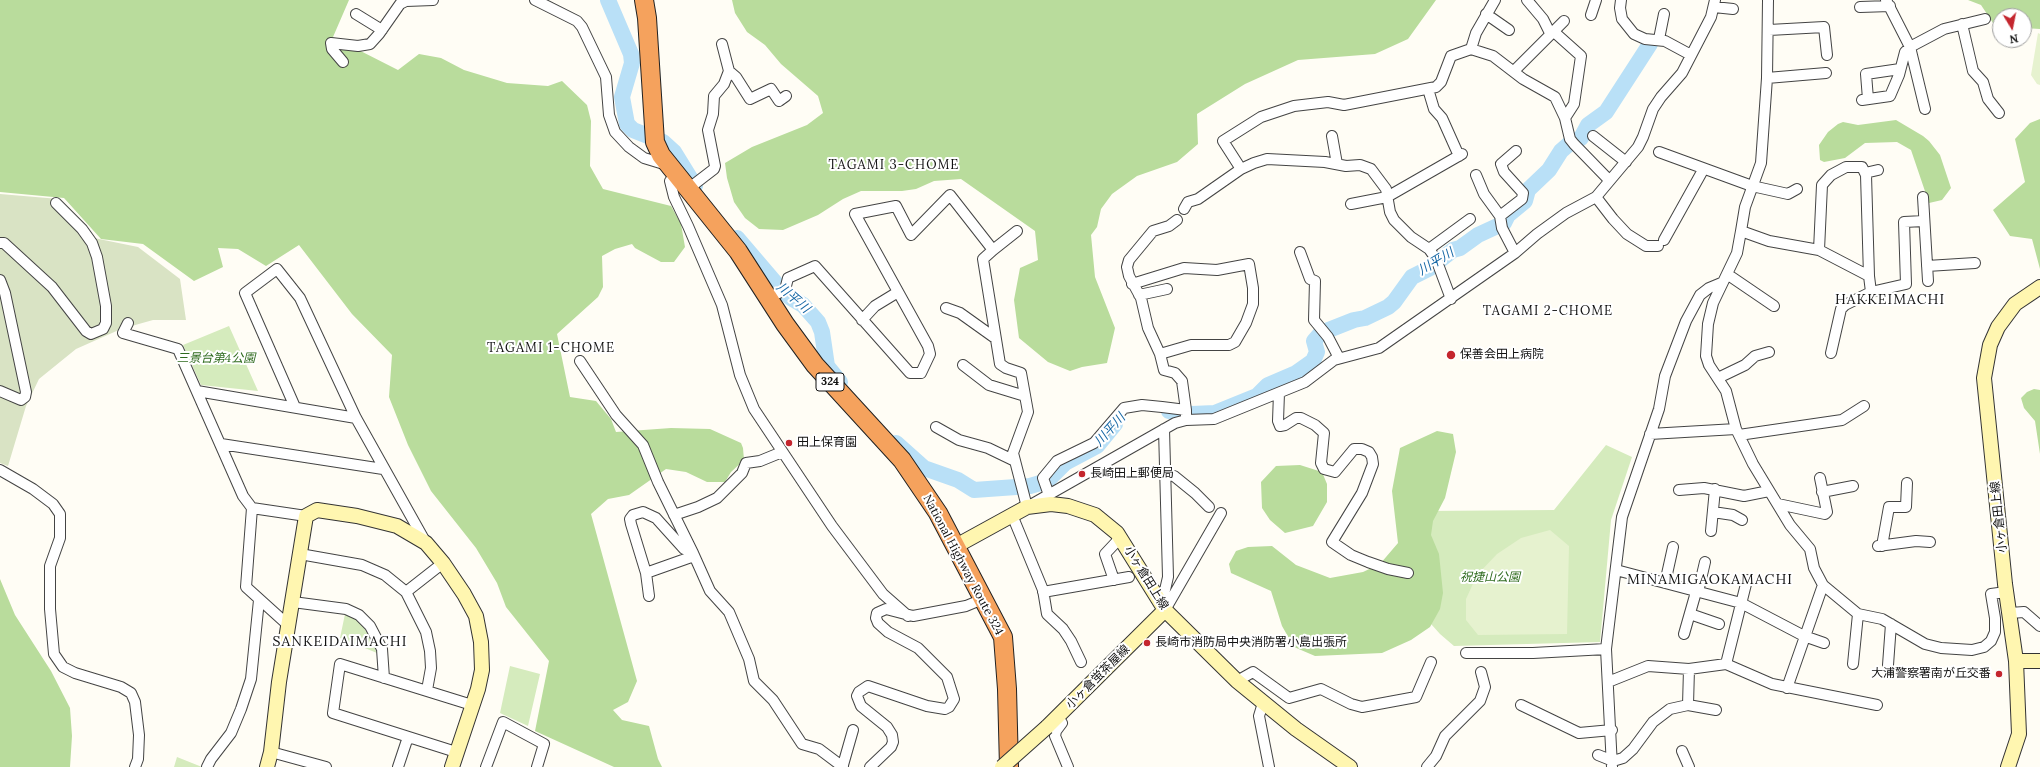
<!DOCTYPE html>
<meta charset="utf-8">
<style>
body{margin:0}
#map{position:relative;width:2040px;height:767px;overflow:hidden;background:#fffdf5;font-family:Lora,serif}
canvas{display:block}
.north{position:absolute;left:1992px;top:8px;width:40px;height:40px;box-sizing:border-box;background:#fff;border:1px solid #a0a0a0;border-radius:50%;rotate:170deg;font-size:11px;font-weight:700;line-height:16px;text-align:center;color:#111}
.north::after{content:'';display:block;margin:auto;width:14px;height:18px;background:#c4262e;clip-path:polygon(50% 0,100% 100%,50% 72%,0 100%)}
</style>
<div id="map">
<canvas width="2040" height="767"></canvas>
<div class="north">N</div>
</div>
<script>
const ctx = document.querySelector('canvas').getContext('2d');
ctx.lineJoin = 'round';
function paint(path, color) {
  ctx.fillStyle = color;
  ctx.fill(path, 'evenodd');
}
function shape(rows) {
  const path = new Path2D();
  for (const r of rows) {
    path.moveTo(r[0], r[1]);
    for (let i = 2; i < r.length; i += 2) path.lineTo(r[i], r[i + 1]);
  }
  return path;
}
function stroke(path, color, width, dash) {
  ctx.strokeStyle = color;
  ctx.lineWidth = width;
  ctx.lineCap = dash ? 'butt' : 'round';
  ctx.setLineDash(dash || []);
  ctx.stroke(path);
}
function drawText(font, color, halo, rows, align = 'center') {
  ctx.font = font + ' Lora,"Noto Sans JP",serif';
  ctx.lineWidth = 4;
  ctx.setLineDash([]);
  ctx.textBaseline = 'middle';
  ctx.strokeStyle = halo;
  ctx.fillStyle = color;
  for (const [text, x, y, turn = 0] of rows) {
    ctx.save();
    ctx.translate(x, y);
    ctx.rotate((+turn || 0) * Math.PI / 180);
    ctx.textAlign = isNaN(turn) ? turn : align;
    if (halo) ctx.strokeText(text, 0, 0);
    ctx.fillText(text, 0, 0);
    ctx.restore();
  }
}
paint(shape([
 [229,326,258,391,201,385,183,345],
 [1606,445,1632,457,1611,520,1600,642,1454,646,1440,634,1414,605,1424,511,1554,510],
 [345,614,357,619,361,623,371,639,377,653,340,638],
 [510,666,540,674,528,726,500,713],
 [177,757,202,767,174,767]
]), '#d5ebbd');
paint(shape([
 [0,0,349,0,333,37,398,70,419,54,441,58,464,70,507,83,548,86,562,81,587,105,591,121,590,166,603,189,671,206,681,224,685,247,674,262,661,262,635,248,632,244,615,249,602,256,603,287,598,297,557,334,570,397,596,401,611,419,616,432,671,428,710,429,741,443,743,448,744,460,731,472,725,482,707,482,686,472,666,469,629,495,608,499,591,514,637,681,628,702,613,710,622,720,649,726,658,759,662,767,614,767,535,731,549,661,506,607,497,583,476,548,431,491,408,445,389,397,392,355,352,314,299,245,266,266,238,249,218,248,223,267,194,281,143,244,101,239,64,198,0,192],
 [732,0,1436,0,1408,39,1375,54,1298,60,1245,84,1197,114,1198,144,1177,162,1137,176,1112,194,1101,209,1097,227,1091,235,1095,277,1115,328,1107,363,1082,367,1070,371,1048,362,1019,338,1014,300,1020,268,1038,260,1035,231,961,179,934,181,916,189,902,191,861,191,843,199,818,215,783,230,759,229,745,218,734,202,727,178,725,163,752,147,807,125,823,113,818,96,781,64,765,45,747,32,735,13],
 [1968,0,2040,0,2040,29,2024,28,2024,16,2000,16,2000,27,1995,26,1981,5],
 [2040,119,2040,269,2032,239,2010,236,1993,210,2025,182,2015,139,2030,123],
 [1896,120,1923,136,1929,141,1940,155,1951,188,1942,200,1929,203,1911,150,1897,142,1865,143,1845,158,1824,162,1820,160,1819,145,1828,132,1838,124,1843,122,1858,125],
 [2034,389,2040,390,2040,454,2035,421,2024,408,2021,398,2027,392],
 [1437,431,1453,434,1456,452,1445,498,1433,521,1431,535,1439,554,1443,593,1440,609,1430,627,1411,640,1382,653,1315,656,1294,647,1282,626,1271,591,1231,573,1229,564,1236,551,1248,547,1272,546,1296,565,1330,578,1363,572,1380,564,1398,543,1392,491,1400,448],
 [1300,465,1322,472,1327,484,1327,502,1313,526,1285,533,1270,520,1262,508,1261,482,1276,466],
 [0,579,15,615,51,671,70,708,72,736,70,767,0,767]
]), '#b9dc9c');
paint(shape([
 [0,194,59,199,94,238,138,247,180,279,186,320,153,320,121,329,76,349,39,379,26,406,8,466,0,463]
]), '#d9e3c4');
paint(shape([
 [2038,33,2040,34,2040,85,2037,84,2031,75],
 [1550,530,1569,546,1567,634,1478,635,1466,620,1466,599,1477,575,1497,554,1521,538]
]), '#e6f2cf');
stroke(shape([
 [608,0,631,54,632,63,622,97,627,124,633,130,663,142,674,152,695,186],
 [737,238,778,286,791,298,803,305,818,322,822,332,827,366,840,382],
 [1169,411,1192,414,1215,413,1257,396,1268,385,1296,373,1313,361,1317,352,1314,341,1321,333,1354,320,1365,318,1388,307,1394,302,1412,277,1430,268,1453,250,1460,248,1478,235,1504,223,1508,215,1525,201,1528,190,1549,170,1561,151,1569,144,1581,138,1588,125,1606,112,1650,44],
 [896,443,924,468,958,480,974,490,1030,486,1047,481,1065,463,1097,446,1115,424]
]), '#b9e0f7', 16);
const street = shape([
 [535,0,577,21,582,27,606,77,609,115,615,132,629,147,644,158,667,165],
 [1527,0,1543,19,1550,33],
 [1621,0,1620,8,1622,19,1634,34,1645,39,1665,41,1691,55],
 [1768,0,1767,78,1761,163,1745,207,1741,231,1769,241,1819,250,1869,276,1871,292,1845,305,1841,309,1831,353],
 [1886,0,1910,47,1925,109],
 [1714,7,1733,9],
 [1860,7,1890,6],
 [356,14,382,30],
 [1486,14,1509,30],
 [1591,15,1596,0],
 [1962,24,1973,71,1983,82,1988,99,1999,113],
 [1769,30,1824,27,1827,55],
 [1553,31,1581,56,1574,104,1565,118],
 [1659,39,1664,14],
 [1471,49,1476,33,1495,0],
 [343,62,332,49,331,43,358,46,370,44,379,34,400,4,406,1,433,0],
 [729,71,736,77,750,99,771,89,779,101,786,96],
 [1514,71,1564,21],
 [1767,78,1826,73],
 [1428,89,1434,109,1442,118,1459,156],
 [1868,99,1866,74,1900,69],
 [1862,100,1890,96,1899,75,1905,52,1910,47,1944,29,1985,19],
 [1332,136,1337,164],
 [1593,136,1626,162],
 [1659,152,1752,186,1788,194,1797,189],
 [1865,173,1878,170],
 [675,175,670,181,674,197,688,226,722,305,740,375,754,409,832,526,883,594,908,616],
 [1476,175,1484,194,1500,216,1502,228,1515,253],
 [688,189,714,169,715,166,708,130,713,114,714,96,724,84,729,71,722,44],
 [1596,197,1613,219,1627,234,1646,246,1658,246],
 [1923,197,1928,281],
 [1351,204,1387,197,1462,154],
 [1184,209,1188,202,1198,199,1241,169],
 [1500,216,1522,199,1523,193,1504,172,1501,164,1516,151],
 [1177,220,1169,226,1153,231,1129,260,1127,267,1129,276,1141,298,1148,328,1160,354,1164,370,1175,373,1182,381,1186,410],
 [1741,231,1737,253,1713,303,1708,324,1706,356,1709,365,1726,391,1736,429,1753,464,1790,525,1810,549,1814,568,1823,585,1858,614,1882,619,1925,644,1941,648,1972,650,1984,647,1991,641,1995,632,1995,618,1991,594,2006,592],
 [1664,240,1703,170],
 [0,243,4,243,52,287,86,331,91,334,103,329,106,323,106,306,97,257,92,243,82,229,56,203],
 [1429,249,1470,219],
 [993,250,983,259,1000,364,1006,368,1021,373,1028,412,1013,453,1027,507,1175,423,1186,420,1214,419,1305,382,1334,360,1379,348,1515,253,1537,234,1566,213,1596,197,1638,147,1643,137,1653,109,1661,97,1682,73,1711,17,1715,0],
 [1819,250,1822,185,1831,175,1846,167,1862,167,1866,175,1869,276],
 [1300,252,1310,279,1315,281,1314,320,1328,337,1339,358],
 [1927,266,1975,263],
 [1727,274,1774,306],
 [0,280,5,293,26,392,25,397,21,400,0,391],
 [1132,284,1184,268,1217,270,1249,264,1253,288,1253,304,1246,323,1235,342,1229,345,1191,345,1160,354],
 [1871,292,1906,284,1904,222,1924,221],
 [1139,295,1167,289],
 [768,298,785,290,788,278,815,266,910,373,921,373,930,354,928,346,855,214,896,206,911,235,950,195,993,250,1017,231],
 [1451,299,1436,259,1429,249,1411,237,1394,220,1390,212,1386,189,1371,169,1360,165,1346,166,1325,162,1267,159,1254,163,1241,169,1223,141,1261,117,1294,106,1328,102,1344,105,1436,87,1441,82,1451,56,1471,49,1493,56,1523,79,1555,97,1565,118,1570,139,1574,144,1609,180],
 [946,308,960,313,995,338],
 [862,320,875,306,898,292],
 [128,323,123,333,178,349,243,496,252,508,306,516],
 [580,361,616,415,643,445,658,482,693,553],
 [963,365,989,385,1025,396],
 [1718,378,1745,365,1755,356,1769,352],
 [197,391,356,418],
 [1279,393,1278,421,1280,426,1285,425,1296,418,1301,418,1315,425,1324,433,1321,463,1324,469,1335,472,1354,449,1362,449,1369,452,1372,457,1373,464,1362,493,1332,542,1351,555,1368,562,1388,569,1408,573],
 [295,407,245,293,277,269,300,298,356,418,426,543],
 [936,427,959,440,988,448,1015,461],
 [1650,434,1736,429],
 [1739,435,1842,420,1864,406],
 [221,444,383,469],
 [0,470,33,489,53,504,60,514,60,538,50,566,50,609,54,654,63,667,75,673,121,687,131,693,135,702,139,735,138,759,135,767],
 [1165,474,1174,476,1195,493,1209,507],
 [1679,490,1704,488,1744,496,1769,491],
 [1822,492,1853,486],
 [1049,495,1043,478,1057,461,1094,443,1124,408,1142,405,1162,407,1186,410,1186,416],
 [1778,504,1825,514,1827,512,1820,478],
 [252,508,246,587,288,625],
 [1713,512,1733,515,1742,520],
 [674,515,698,507,717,498,742,473,746,463,760,461,782,452],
 [1012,515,1043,590,1047,614,1063,629,1071,641,1081,662],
 [1711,531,1715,489],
 [1878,546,1916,541,1930,542],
 [1882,546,1889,507,1906,507,1907,483],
 [300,554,362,565,385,575,406,592,426,632,430,651,431,668,427,690],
 [1616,570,1741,603,1804,636,1824,643],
 [646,573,694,556],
 [1114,580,1105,554,1120,538],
 [1665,583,1673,547],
 [406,592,443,563],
 [1043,592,1129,577],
 [1698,592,1705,562],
 [649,596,646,573,631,524,630,519,633,515,643,512,656,518,684,549,693,553,710,591,729,612,749,659,754,681,773,700,802,744,819,749,843,767],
 [1160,600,1165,590,1168,577,1164,429],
 [293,602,346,609,359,615,370,626,382,649,384,678],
 [1165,610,1221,513],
 [2010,613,2024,612,2040,626],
 [1690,614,1719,624],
 [1684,634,1696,592],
 [1466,653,1533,653,1606,649],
 [1726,664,1747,580],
 [1853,664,1858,614],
 [1888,665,1891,624],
 [1237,681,1253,672,1289,698,1321,689,1351,704,1362,707,1416,697,1431,662],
 [1608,682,1648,666,1689,669,1726,664,1772,684,1877,705],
 [1787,688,1823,585],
 [1263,703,1259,716,1269,767],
 [1521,705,1579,733,1612,730],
 [1688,705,1689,669],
 [1058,717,1062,723,1056,731,1055,736,1068,767],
 [1682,751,1689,767],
 [271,752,326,767],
 [456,752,333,713,340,664,472,705],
 [1598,755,1613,761,1623,758,1633,749,1653,722,1670,709,1688,705,1716,710],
 [843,765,853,730],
 [207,767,211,759,231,733,241,709,251,679,259,600],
 [398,767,408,737],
 [486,767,503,722,544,744,537,767],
 [870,767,891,747,893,742,892,735,887,727,861,706,857,696,859,692,868,686,927,706,945,709,949,707,954,699,947,677,918,648,888,632,878,623,876,618,877,613,886,609,913,616,966,606,983,599],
 [1427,767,1436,756,1445,736,1480,701,1485,687,1481,672],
 [1612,767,1606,649,1622,517,1659,409,1665,376,1686,321,1700,295,1709,288,1721,283]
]);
const secondary = shape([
 [956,546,1027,507,1051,504,1068,506,1095,515,1117,533,1165,610,1237,681,1296,729,1350,767],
 [2016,661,2040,661],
 [1047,727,1165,610],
 [267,767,271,752,279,682,306,516,317,510,357,516,397,526,426,543,443,563,464,594,476,616,481,642,482,670,478,689,452,767],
 [2008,767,2019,734,2016,661,2005,584,1984,378,1990,345,1998,327,2015,304,2040,287]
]);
const highway = shape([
 [644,0,647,18,655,142,661,155,738,251,785,324,815,365,902,460,938,513,1003,637,1007,689,1009,767]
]);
stroke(street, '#444', 12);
stroke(secondary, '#333', 16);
stroke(highway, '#222', 20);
stroke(street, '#fff', 10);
stroke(secondary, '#fff6b0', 14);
stroke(highway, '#f5a25d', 18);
const secondaryBridge = shape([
 [1002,767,1047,727]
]);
stroke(secondaryBridge, '#333', 16, []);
stroke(secondaryBridge, '#fff6b0', 14);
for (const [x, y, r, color] of [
 [1451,355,5,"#c4262e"],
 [789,443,4,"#c4262e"],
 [1082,474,4,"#c4262e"],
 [1147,643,4,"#c4262e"],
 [1999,674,4,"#c4262e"]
]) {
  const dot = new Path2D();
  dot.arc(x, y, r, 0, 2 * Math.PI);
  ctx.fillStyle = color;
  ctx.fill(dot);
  stroke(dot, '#fff', 1.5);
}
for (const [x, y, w] of [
 [830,382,28]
]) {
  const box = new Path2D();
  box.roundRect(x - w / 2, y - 9, w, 18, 3);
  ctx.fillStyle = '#fff';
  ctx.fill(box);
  stroke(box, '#111', 1);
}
drawText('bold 11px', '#111', null, [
 ["324",830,382]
]);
drawText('12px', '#111', '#fff', [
 ["保善会田上病院",1460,355],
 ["田上保育園",797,443],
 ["長崎田上郵便局",1090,474],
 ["長崎市消防局中央消防署小島出張所",1155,643],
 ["大浦警察署南が丘交番",1991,674,"right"]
], 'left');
drawText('italic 12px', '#2f6b1f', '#fff', [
 ["三景台第4公園",216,359],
 ["祝捷山公園",1490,578]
]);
drawText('12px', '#111', '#fff', [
 ["小ヶ倉田上線",1999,517,-96],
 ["National Highway Route 324",963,565,62],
 ["小ヶ倉田上線",1146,578,58],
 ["小ヶ倉蛍茶屋線",1098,677,-45]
]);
ctx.letterSpacing = '1px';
drawText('13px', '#111', '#fff', [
 ["TAGAMI 3-CHOME",894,165],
 ["TAGAMI 2-CHOME",1548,311],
 ["TAGAMI 1-CHOME",551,348]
]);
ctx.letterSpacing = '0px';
drawText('italic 13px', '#1768a6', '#fff', [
 ["川平川",1436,262,-31],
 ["川平川",793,298,41],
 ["川平川",1110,430,-48]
]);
ctx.letterSpacing = '1px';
drawText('14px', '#111', '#fff', [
 ["HAKKEIMACHI",1890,300],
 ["MINAMIGAOKAMACHI",1710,580],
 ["SANKEIDAIMACHI",340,642]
]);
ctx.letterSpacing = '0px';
</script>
